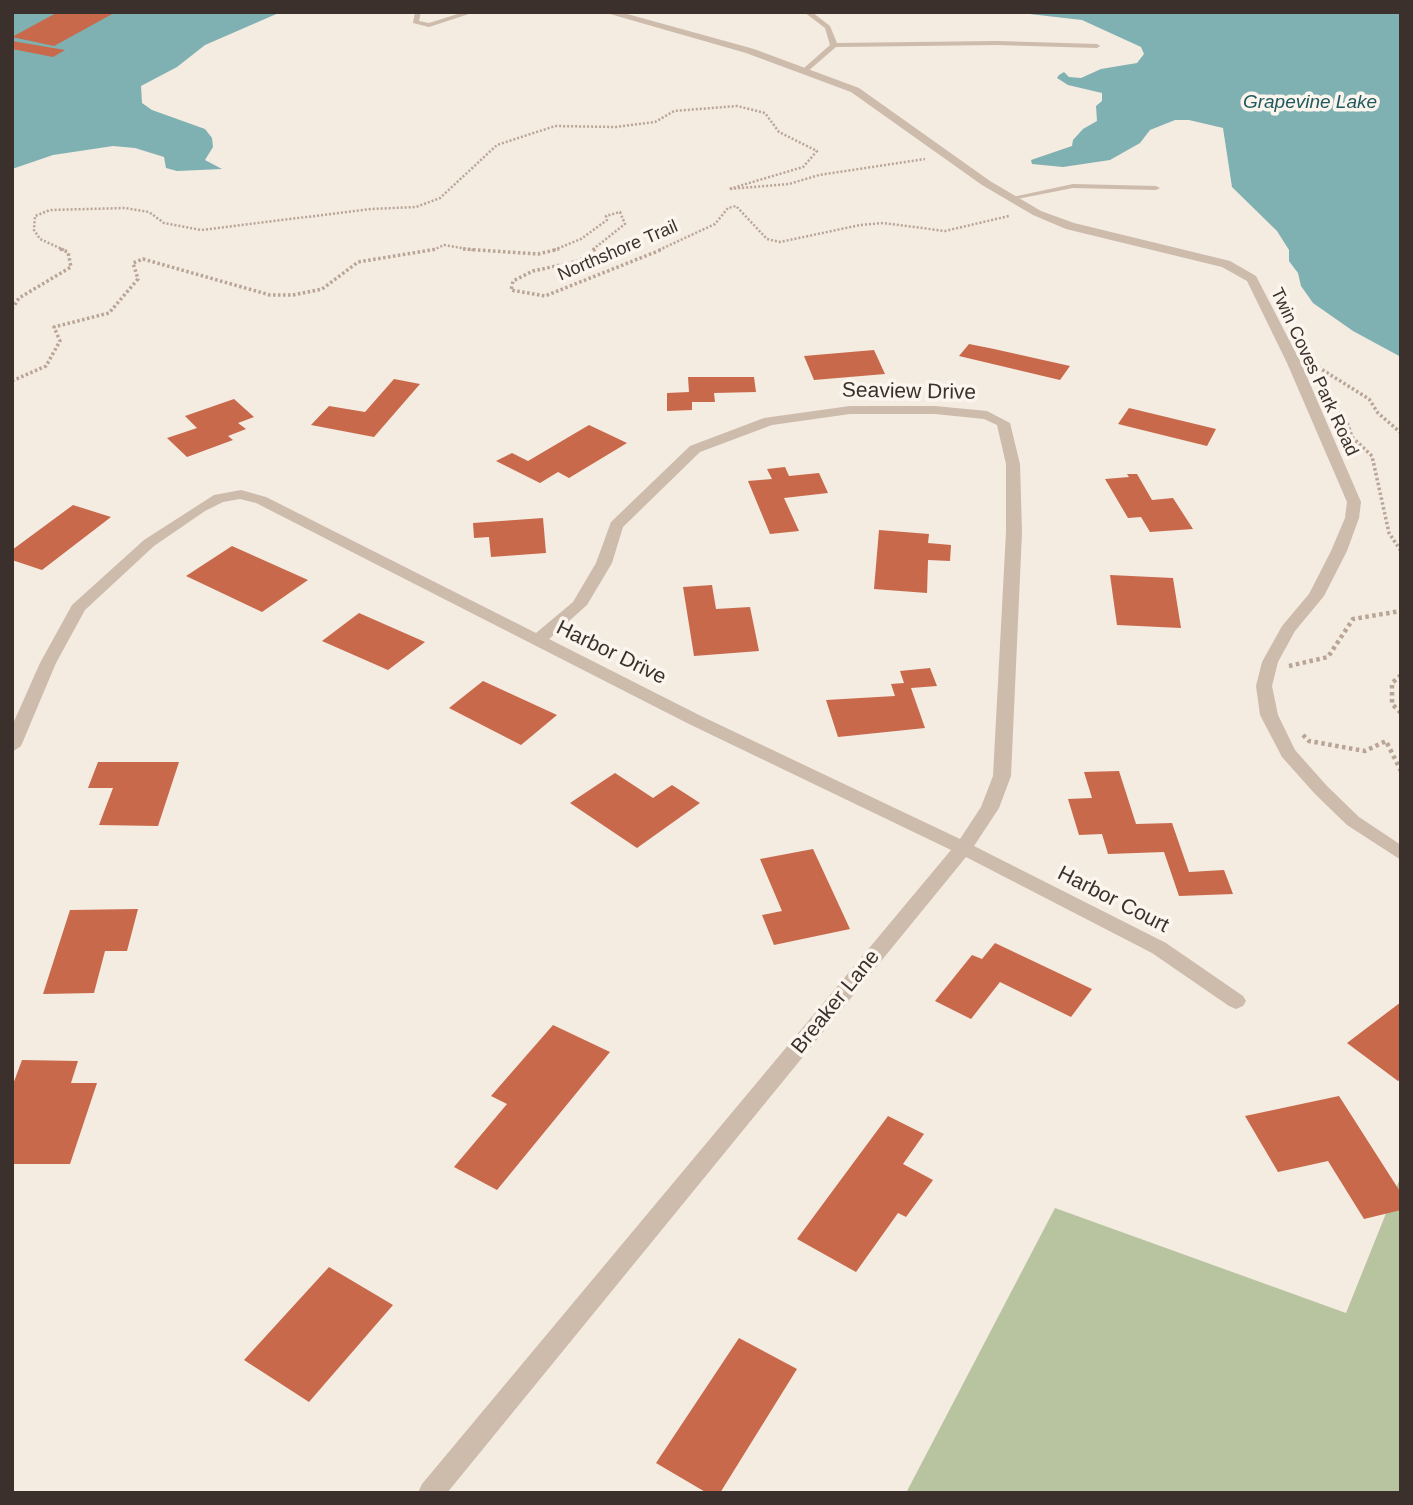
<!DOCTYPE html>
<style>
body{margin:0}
#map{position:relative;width:1413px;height:1505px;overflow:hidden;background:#f4ebe1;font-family:Helvetica,sans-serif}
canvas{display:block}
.frame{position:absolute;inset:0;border:14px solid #3b302b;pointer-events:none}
</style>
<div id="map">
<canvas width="1413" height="1505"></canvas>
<div class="frame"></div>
</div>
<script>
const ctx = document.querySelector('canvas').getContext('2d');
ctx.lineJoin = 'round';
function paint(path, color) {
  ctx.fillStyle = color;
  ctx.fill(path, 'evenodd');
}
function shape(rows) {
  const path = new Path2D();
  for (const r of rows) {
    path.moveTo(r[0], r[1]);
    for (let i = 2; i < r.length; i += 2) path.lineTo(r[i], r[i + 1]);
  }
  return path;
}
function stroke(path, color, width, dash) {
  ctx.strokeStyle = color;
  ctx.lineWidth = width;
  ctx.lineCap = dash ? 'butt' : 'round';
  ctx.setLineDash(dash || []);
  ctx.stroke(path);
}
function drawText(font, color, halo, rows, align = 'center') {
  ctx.font = font + ' Helvetica,sans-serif';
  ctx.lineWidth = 7;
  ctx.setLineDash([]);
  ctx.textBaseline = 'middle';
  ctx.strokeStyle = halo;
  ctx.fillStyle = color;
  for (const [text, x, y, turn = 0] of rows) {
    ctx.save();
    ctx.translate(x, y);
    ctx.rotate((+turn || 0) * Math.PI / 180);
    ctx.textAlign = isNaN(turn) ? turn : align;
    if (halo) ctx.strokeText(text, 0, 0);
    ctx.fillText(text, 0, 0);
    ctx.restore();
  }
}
paint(shape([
 [1401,1176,1401,1493,906,1493,1055,1208,1346,1313]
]), '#b8c4a0');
paint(shape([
 [12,12,281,12,205,45,177,67,141,86,142,103,152,110,205,129,212,138,213,147,205,160,222,169,177,171,166,168,164,157,135,148,113,146,53,155,12,169],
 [1012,12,1401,12,1401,357,1353,331,1313,303,1301,286,1298,273,1289,261,1289,250,1277,231,1232,187,1223,128,1189,120,1175,120,1150,130,1140,143,1110,160,1063,167,1032,164,1031,160,1072,146,1073,140,1083,129,1097,121,1096,106,1102,101,1102,93,1068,85,1057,78,1059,75,1064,72,1069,77,1081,78,1101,69,1137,63,1144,54,1141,47,1082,20]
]), '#7fb0b2');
paint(shape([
 [58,12,116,12,54,46,12,37],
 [12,41,65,50,53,57,12,49],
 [969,344,994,349,1070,366,1060,380,959,356],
 [874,350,885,374,814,380,804,356],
 [688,377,754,377,756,392,714,393,715,402,692,402,692,410,667,411,667,393,689,392],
 [394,379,420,384,374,437,311,425,329,406,365,412],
 [234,399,254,417,238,423,246,429,228,436,233,440,187,457,167,438,197,428,185,416],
 [1129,408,1216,429,1207,446,1118,424],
 [589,425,627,443,569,478,558,472,540,483,496,461,512,453,528,461],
 [785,467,789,476,819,473,828,493,784,498,799,531,770,534,748,481,772,479,767,469],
 [1127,474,1137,474,1152,500,1173,498,1193,529,1150,532,1141,517,1128,518,1105,479,1129,477],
 [73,505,111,517,42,570,12,560,12,550],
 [543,518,546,553,491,557,489,537,474,538,473,523],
 [879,530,929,534,928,543,951,545,950,561,928,560,927,593,874,589],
 [232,546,308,580,262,612,186,576],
 [1110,575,1173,578,1181,628,1117,625],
 [712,585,716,609,750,607,759,651,694,656,683,587],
 [359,613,425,642,388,670,322,641],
 [930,668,937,686,911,688,925,728,838,737,826,700,895,696,891,684,904,683,900,671],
 [483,681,557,715,521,745,449,708],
 [98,762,179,762,158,826,99,825,113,788,88,788],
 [1119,771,1136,824,1172,823,1189,872,1224,870,1233,894,1179,896,1164,852,1108,854,1102,834,1079,835,1068,799,1092,798,1084,772],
 [615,773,653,798,672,785,700,803,637,848,570,803],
 [813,849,850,929,774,945,762,915,782,911,760,859],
 [138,909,127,951,105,951,94,993,43,994,70,910],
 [995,943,1092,989,1071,1017,1000,982,971,1019,935,1001,972,955,982,959],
 [1401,1002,1401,1079,1398,1081,1347,1043],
 [553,1025,610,1052,497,1190,454,1167,507,1104,491,1096],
 [22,1060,78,1061,71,1083,97,1083,70,1164,12,1164,12,1087],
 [1339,1096,1401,1193,1401,1210,1364,1219,1328,1161,1278,1172,1245,1116],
 [888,1116,924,1134,903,1164,933,1180,906,1217,898,1213,856,1272,797,1239],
 [329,1267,393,1305,309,1402,244,1360],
 [739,1338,797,1369,720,1493,707,1493,656,1463]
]), '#c8694b');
stroke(shape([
 [64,250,40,239,34,230,35,216,50,210,125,208,149,212,164,223,201,230,371,209,416,207,440,198,497,145,555,126,616,127,655,122,674,111,737,106,765,113,779,132,817,151,803,167,729,189,789,184,819,175,925,159],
 [433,250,444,245,473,250],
 [554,250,581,239,607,220,606,216,620,212,625,224,592,250],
 [659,250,715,224,728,208,736,206,767,239,780,242,860,225,883,223,945,231,1009,216]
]), '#b9a596', 2.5, [2, 2]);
stroke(shape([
 [463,249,538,254,559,249],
 [595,249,579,261,533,271,513,281,511,290,545,296,663,249],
 [12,309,19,298,71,267,68,252,60,249],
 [1318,367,1369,399,1378,413,1401,433],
 [12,381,46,366,60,341,54,327,109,313,138,279,133,263,143,259,270,295,293,295,322,289,358,262,437,249],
 [1335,407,1347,422,1352,437,1372,456,1389,533,1401,551]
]), '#b9a596', 3.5, [2.5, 2.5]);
stroke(shape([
 [1289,666,1328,657,1353,619,1401,611],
 [1401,675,1392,683,1392,704,1401,713],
 [1303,735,1309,741,1365,751,1386,741,1401,771]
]), '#b9a596', 4.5, [3.5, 3.5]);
paint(shape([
 [415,12,421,12,419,21,429,23,464,12,475,12,429,27,413,23,415,12],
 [804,12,812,12,830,26,837,43,996,41,1097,44,1100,46,1097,48,996,45,836,47,807,72,804,72,804,68,830,45,825,28,804,12],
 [1073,184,1156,186,1160,188,1156,190,1073,188,1012,200,1008,198,1073,184]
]), '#cdbbac');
paint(shape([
 [603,12,620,12,754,49,859,88,990,181,1041,211,1074,223,1230,261,1256,276,1301,363,1361,502,1359,518,1347,551,1324,596,1295,631,1278,662,1272,686,1278,715,1295,750,1327,786,1359,817,1401,845,1401,860,1347,825,1315,794,1282,757,1260,715,1256,686,1262,662,1282,626,1309,594,1331,551,1345,518,1347,502,1287,363,1247,281,1222,267,1066,229,1033,215,982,185,851,92,746,53,603,12],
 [850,406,935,406,987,411,1010,423,1020,464,1022,532,1011,776,999,808,974,846,1166,943,1243,996,1246,1001,1243,1006,1236,1009,1229,1006,1152,953,966,857,447,1493,418,1493,422,1484,951,850,689,724,256,503,240,499,223,502,205,511,154,546,85,610,56,663,21,746,12,752,12,726,40,663,72,605,144,540,214,495,241,490,266,497,536,633,573,602,596,563,611,522,690,446,764,418,850,406],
 [850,414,935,414,984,419,997,425,1006,464,1006,532,993,776,981,807,960,839,701,716,549,639,587,605,612,563,623,527,700,452,772,425,850,414]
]), '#cdbbac');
drawText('18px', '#3b302b', '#fbf5ee', [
 ["Northshore Trail",618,251,-23],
 ["Twin Coves Park Road",1314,372,65]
]);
drawText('italic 19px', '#1f5a5e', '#fbf5ee', [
 ["Grapevine Lake",1310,103]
]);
drawText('21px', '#3b302b', '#fbf5ee', [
 ["Seaview Drive",909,392,1],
 ["Harbor Drive",611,653,26],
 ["Harbor Court",1113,900,27],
 ["Breaker Lane",836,1002,-51]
]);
</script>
